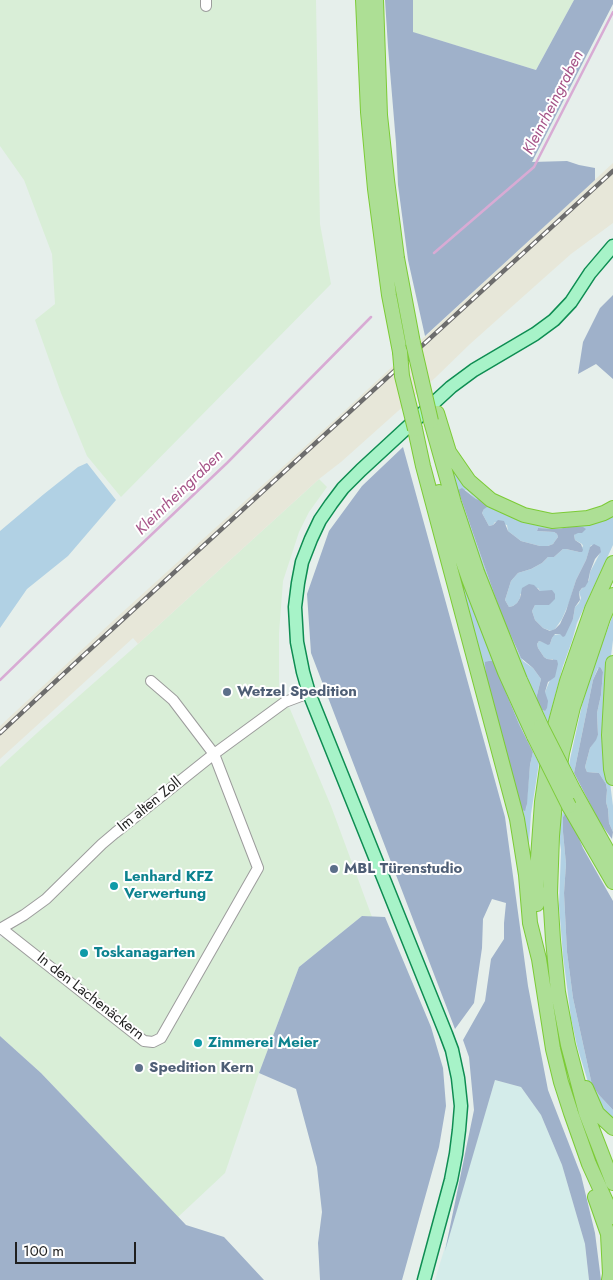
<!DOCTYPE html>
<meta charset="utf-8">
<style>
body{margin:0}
#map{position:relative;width:613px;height:1280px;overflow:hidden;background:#e6efeb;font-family:Jost,sans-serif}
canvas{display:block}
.scale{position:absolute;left:15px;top:1242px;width:121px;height:22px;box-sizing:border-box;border:2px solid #1f1f1f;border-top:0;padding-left:6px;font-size:15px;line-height:18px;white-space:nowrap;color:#1f1f1f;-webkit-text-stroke:4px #fff;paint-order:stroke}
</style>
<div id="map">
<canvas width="613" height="1280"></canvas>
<div class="scale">100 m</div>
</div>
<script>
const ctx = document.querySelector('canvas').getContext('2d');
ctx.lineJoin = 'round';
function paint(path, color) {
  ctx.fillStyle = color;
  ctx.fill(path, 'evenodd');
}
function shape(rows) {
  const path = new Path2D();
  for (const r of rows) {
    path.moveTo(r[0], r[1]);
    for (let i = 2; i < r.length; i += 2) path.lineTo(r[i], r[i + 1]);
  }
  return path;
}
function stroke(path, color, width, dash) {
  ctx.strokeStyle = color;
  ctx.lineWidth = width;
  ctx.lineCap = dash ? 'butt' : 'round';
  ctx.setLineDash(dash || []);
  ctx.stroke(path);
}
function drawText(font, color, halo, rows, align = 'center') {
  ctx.font = font + ' Jost,sans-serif';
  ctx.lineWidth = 4;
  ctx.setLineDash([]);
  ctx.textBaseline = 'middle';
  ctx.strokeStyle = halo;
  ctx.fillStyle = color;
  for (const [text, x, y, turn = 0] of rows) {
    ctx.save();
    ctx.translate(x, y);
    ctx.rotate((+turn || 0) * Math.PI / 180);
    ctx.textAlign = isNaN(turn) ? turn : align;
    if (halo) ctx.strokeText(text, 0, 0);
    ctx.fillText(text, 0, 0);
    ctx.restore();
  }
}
paint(shape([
 [0,0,316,0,320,224,331,284,121,497,87,456,61,393,35,320,55,304,52,254,24,180,0,146],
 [413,0,574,0,536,70,412,32],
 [319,479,327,487,309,512,299,532,283,581,279,633,279,694,290,709,331,806,372,917,362,916,299,967,259,1073,225,1173,178,1217,41,1073,0,1036,0,939,7,933,0,927,0,767,37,733,138,644]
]), '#d9eed7');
paint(shape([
 [613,163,613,223,571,254,535,286,470,344,435,378,341,462,319,479,138,644,133,638,0,759,0,726,116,618,341,414]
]), '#e7e7d9');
paint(shape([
 [495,1080,521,1087,541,1115,562,1165,585,1244,589,1280,435,1280]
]), '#d4ecea');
paint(shape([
 [447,456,455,469,534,522,613,513,613,545,577,623,572,641,563,666,548,722,542,710,545,711,545,692,550,680,553,659,547,659,544,657,538,648,537,644,539,641,550,644,552,638,554,635,560,634,573,619,575,607,579,603,581,598,579,592,589,580,590,572,600,553,591,545,586,560,576,580,569,603,562,619,555,629,551,631,543,628,535,620,532,611,535,605,549,605,552,591,540,591,538,588,520,594,520,598,517,603,513,606,509,607,505,600,511,581,518,573,531,569,542,563,548,557,554,557,563,549,566,549,579,552,583,546,582,544,575,540,574,535,583,527,568,527,558,529,538,528,537,531,554,532,557,534,558,537,555,541,553,544,548,546,540,546,521,541,508,531,507,525,495,522,493,525,489,526,482,513,484,509,476,499,466,490,458,490,490,582,517,650,523,661,533,668,541,679,537,695,537,700,535,701,476,555],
 [87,463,116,500,68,556,27,589,0,628,0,531,44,494,78,467],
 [439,512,528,735,526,736,519,724,493,661,485,665,486,681,498,721,514,785,526,809,530,765,533,752,539,763,531,814,528,858],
 [613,615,613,640,609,672,608,767,613,806,613,832,609,823,608,809,606,802,607,790,606,784,599,773,587,772,585,767,590,748,598,735,597,713,601,695,603,672,601,668,598,668,593,680,574,773,569,764,582,705,594,665],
 [564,808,566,812,563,817,563,832,566,864,564,893,567,952,573,998,592,1085,599,1095,613,1110,613,1124,591,1092,577,1046,571,1018,563,956,559,905,561,850,559,836,562,815]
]), '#b1d1e4');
paint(shape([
 [385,0,413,0,413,32,536,70,574,0,613,0,613,4,532,162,567,161,579,165,595,168,595,180,425,336,408,260,398,185,396,143,388,47],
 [613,295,613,379,596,364,578,374,583,342,600,308],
 [403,447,505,817,528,986,548,1090,581,1175,595,1233,601,1280,589,1280,585,1244,562,1165,541,1115,521,1087,495,1080,445,1251,474,1110,469,1057,463,1040,485,1001,491,959,504,939,504,923,506,903,492,899,483,919,482,948,474,1003,455,1029,311,653,307,594,329,531,362,486],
 [462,488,476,499,481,501,486,504,487,507,484,509,482,513,489,526,493,525,498,520,504,521,508,531,521,541,540,546,548,546,553,544,555,541,558,537,557,534,554,532,537,531,538,528,558,529,568,527,583,527,586,529,582,533,578,533,574,535,575,540,581,544,583,550,582,552,579,552,566,549,563,549,554,557,548,557,542,563,531,569,518,573,511,581,505,600,509,607,513,606,517,603,520,598,522,588,529,584,534,585,540,591,552,590,555,594,555,599,549,605,535,605,532,611,535,620,543,628,550,631,555,629,560,624,566,611,576,580,586,560,590,547,594,544,600,547,601,552,595,559,590,572,588,582,585,587,582,588,579,592,580,600,575,607,573,619,565,636,563,637,560,634,555,634,552,638,550,644,548,645,542,642,539,641,537,644,538,648,544,657,547,659,557,660,558,664,555,677,548,682,545,692,548,701,547,708,545,711,542,710,537,700,537,695,541,679,533,668,521,658,502,616,490,582,458,490],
 [489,661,493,661,519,724,533,752,530,765,527,804,525,811,522,810,486,681,485,665,485,662],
 [599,667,601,668,603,672,601,695,597,713,598,735,596,740,590,748,585,767,587,772,599,773,606,784,607,790,606,802,608,809,609,823,613,832,612,839,600,823,574,773,593,680],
 [566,812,576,831,583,848,613,901,613,1110,599,1095,592,1085,573,998,567,952,564,893,566,864,563,832,563,817],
 [362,916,385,917,431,1027,443,1068,446,1106,439,1147,402,1280,320,1280,318,1243,322,1212,317,1167,296,1089,259,1073,299,967],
 [0,1036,41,1073,186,1225,224,1237,264,1280,0,1280]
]), '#9fb1ca');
stroke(shape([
 [434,253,534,167,613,12],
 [0,680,73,609,227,463,371,317]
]), '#d8abd4', 2.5);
const minor = shape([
 [206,6,206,0],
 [0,929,24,915,46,899,102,844,115,833,214,754,285,702,309,693],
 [2,929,144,1041,153,1042,161,1038,258,868,214,754,173,700,151,681]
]);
const major = shape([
 [424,1280,451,1180,456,1154,459,1130,461,1106,458,1078,452,1050,446,1034,309,693,303,672,297,642,295,607,298,583,302,562,311,539,320,520,331,504,343,488,361,470,451,387,474,370,535,334,554,320,571,302,590,273,613,246]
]);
const highway = shape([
 [363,0,368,112,375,189,389,295,400,352],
 [376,0,380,115,387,180,397,258,413,343],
 [437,413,449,452,469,481,491,500,524,515,552,521,588,518,604,513,613,508],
 [431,421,454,503,477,572,520,680,541,726],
 [415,429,423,466,517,819,526,875,530,923,539,959,553,1049,561,1082,571,1113,589,1164,613,1217],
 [439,492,469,579,505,672,534,736],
 [613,595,603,618,573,707,562,753,556,791,552,836,550,893,553,940,558,992,568,1045,586,1113,613,1183],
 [613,663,609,735,611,769,613,778],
 [574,791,613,861],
 [569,806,613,882],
 [537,904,536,886,542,802,551,740,567,681,592,609,613,563],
 [586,1088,597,1113,613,1128],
 [595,1197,608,1234,610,1274,609,1280]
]);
stroke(minor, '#9c9c9c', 12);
stroke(major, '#0e8d52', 15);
stroke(highway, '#7ccb36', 16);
stroke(minor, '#fff', 10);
stroke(major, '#a7f3c8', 12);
stroke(highway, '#addf95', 14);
const rail = shape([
 [0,733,85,654,613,171]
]);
stroke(rail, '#6d6d6d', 4.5);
stroke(rail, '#fff', 2.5, [8]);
const highwayBridge = shape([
 [413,343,431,421],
 [400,352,402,376,415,429],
 [541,726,574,791],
 [534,736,569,806]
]);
stroke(highwayBridge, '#7ccb36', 16, []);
stroke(highwayBridge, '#addf95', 14);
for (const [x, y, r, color] of [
 [227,692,5,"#5c6f8a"],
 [334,869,5,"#5c6f8a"],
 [114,886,5,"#0f9aa8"],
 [84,953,5,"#0f9aa8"],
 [198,1043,5,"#0f9aa8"],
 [139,1068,5,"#5c6f8a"]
]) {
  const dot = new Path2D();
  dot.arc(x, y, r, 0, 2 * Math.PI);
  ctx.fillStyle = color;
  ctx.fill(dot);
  stroke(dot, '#fff', 2);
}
drawText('bold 15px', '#4e5e75', '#fff', [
 ["Wetzel Spedition",237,692],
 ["MBL Türenstudio",344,869],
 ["Spedition Kern",149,1068]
], 'left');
drawText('15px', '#1f1f1f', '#fff', [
 ["Im alten Zoll",150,805,-39],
 ["In den Lachenäckern",90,997,38]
]);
drawText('bold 15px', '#0d838f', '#fff', [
 ["Lenhard KFZ",124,877],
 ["Verwertung",124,894],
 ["Toskanagarten",94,953],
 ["Zimmerei Meier",208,1043]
], 'left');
drawText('italic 16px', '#a65488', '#fff', [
 ["Kleinrheingraben",554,103,-63],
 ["Kleinrheingraben",180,493,-44]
]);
</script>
